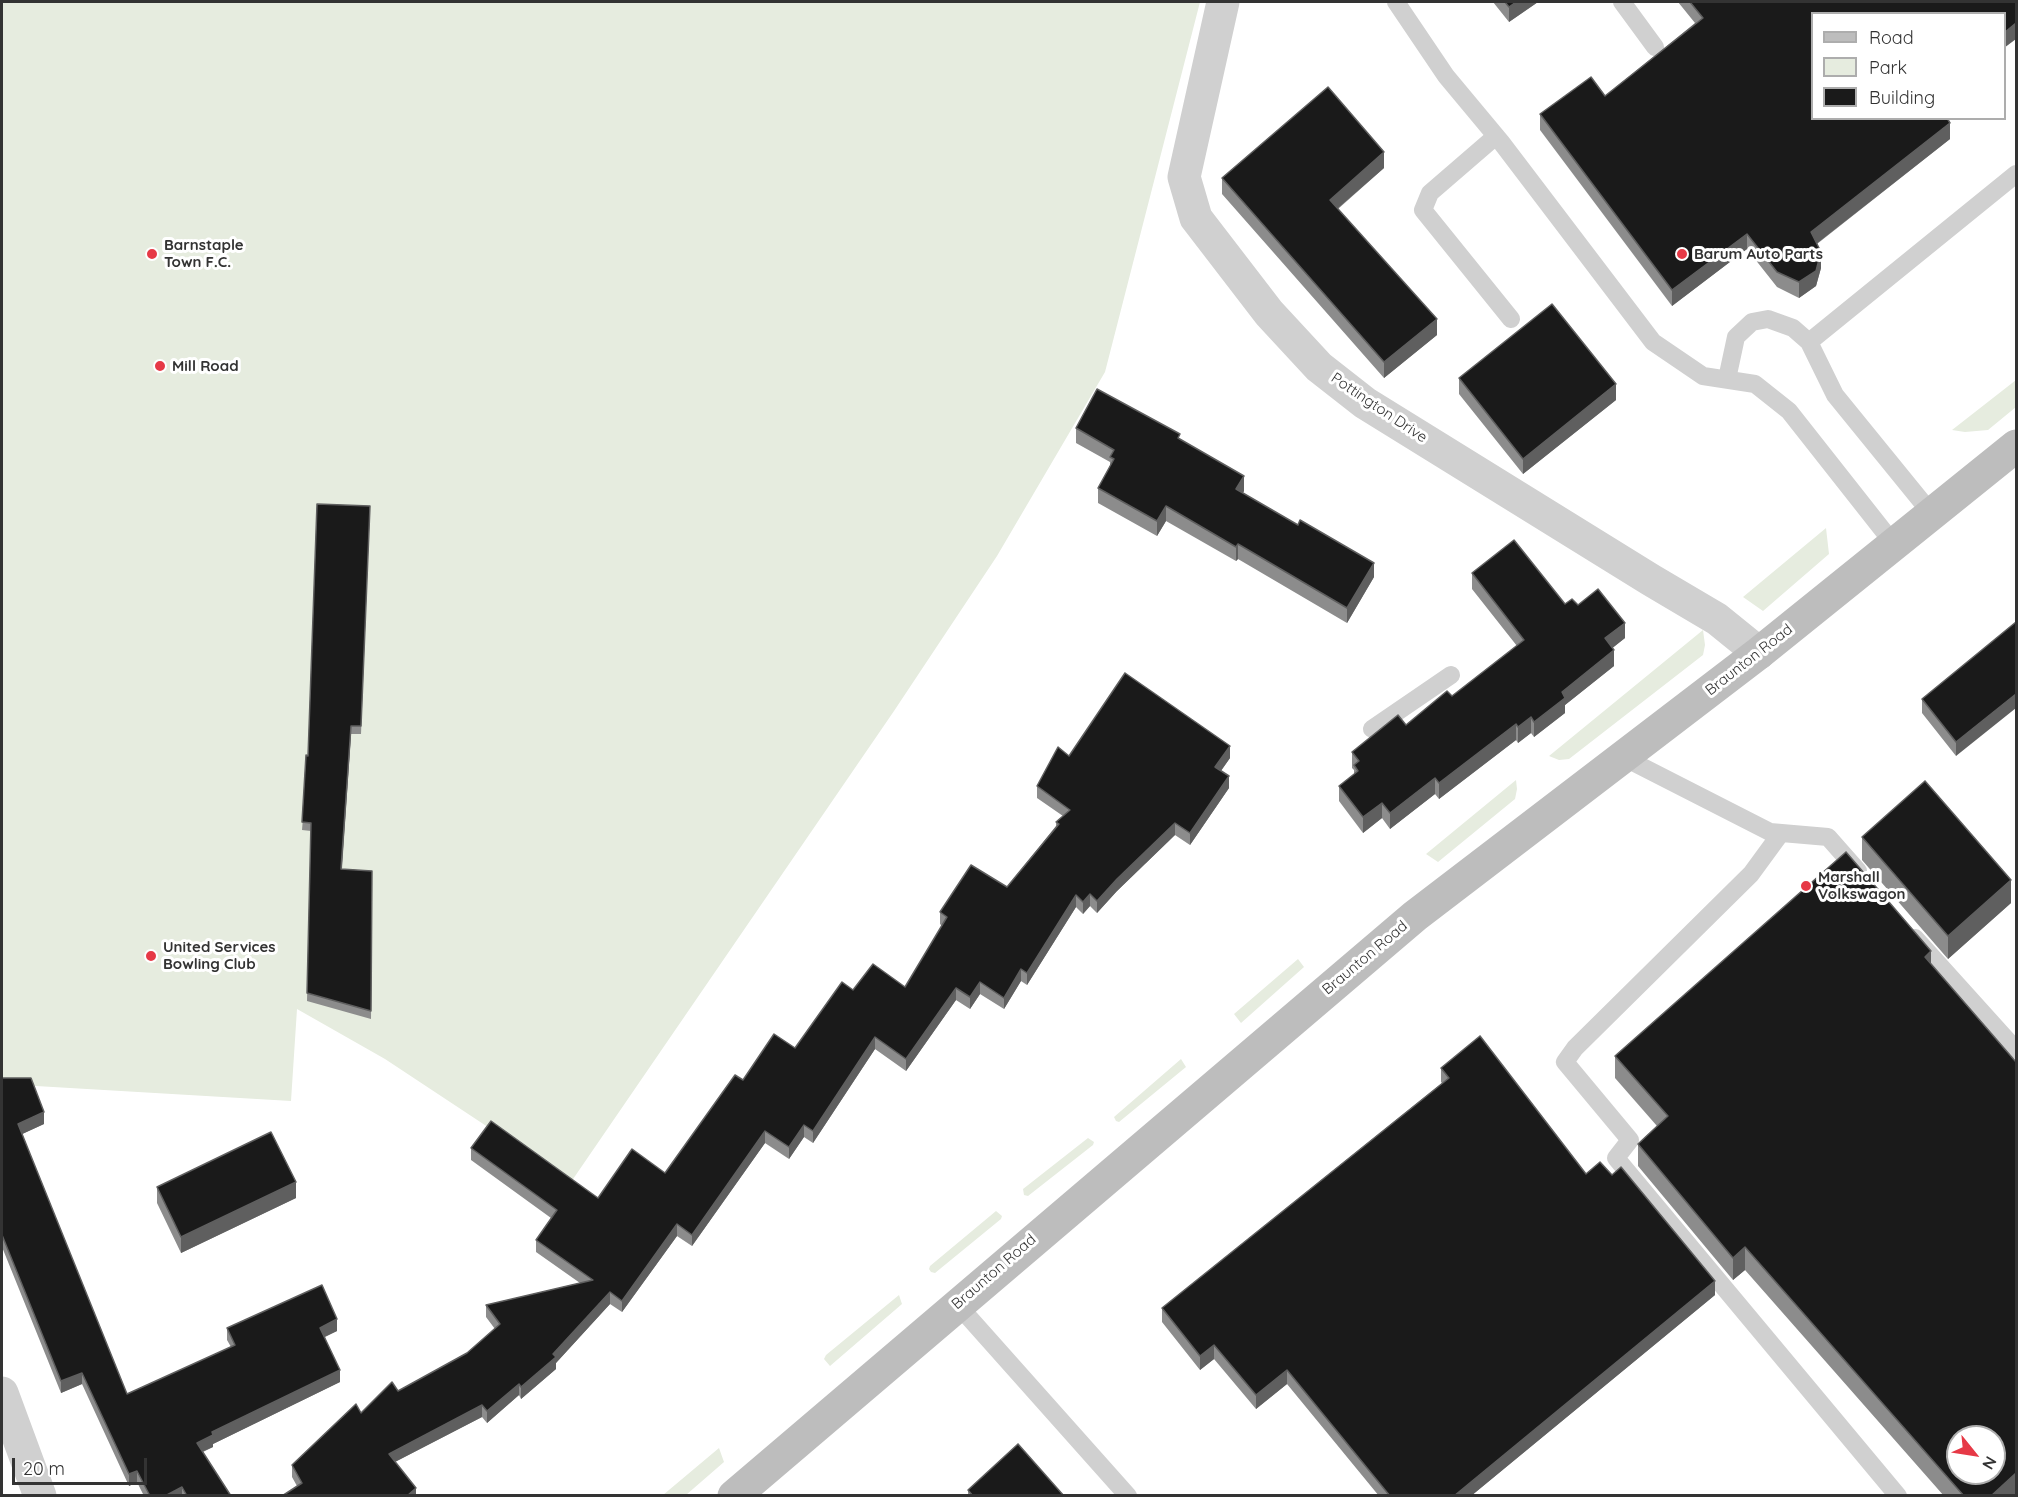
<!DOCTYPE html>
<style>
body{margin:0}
#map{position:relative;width:2018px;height:1497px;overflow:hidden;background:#fff;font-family:Quicksand,sans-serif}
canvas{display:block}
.frame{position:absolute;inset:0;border:3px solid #333;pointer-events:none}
.legend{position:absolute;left:1811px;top:12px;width:195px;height:108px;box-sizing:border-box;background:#fff;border:2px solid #adadad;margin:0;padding:8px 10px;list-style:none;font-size:18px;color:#333}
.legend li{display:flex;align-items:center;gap:12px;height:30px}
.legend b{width:30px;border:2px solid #adadad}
.north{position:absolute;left:1946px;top:1425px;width:60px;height:60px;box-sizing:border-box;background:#fff;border:2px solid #adadad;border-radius:50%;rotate:120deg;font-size:16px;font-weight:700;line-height:24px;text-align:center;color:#333}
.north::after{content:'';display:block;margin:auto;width:21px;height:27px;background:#e63946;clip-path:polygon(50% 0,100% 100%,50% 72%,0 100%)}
.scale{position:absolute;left:12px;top:1458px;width:135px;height:27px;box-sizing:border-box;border:3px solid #333;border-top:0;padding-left:8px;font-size:18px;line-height:21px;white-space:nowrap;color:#333;-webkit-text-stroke:4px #fff;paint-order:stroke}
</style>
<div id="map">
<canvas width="2018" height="1497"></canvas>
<div class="frame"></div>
<ul class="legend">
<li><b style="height:8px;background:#bdbdbd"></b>Road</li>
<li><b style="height:16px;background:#e6ecdf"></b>Park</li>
<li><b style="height:16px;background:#1a1a1a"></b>Building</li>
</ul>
<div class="north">N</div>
<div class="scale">20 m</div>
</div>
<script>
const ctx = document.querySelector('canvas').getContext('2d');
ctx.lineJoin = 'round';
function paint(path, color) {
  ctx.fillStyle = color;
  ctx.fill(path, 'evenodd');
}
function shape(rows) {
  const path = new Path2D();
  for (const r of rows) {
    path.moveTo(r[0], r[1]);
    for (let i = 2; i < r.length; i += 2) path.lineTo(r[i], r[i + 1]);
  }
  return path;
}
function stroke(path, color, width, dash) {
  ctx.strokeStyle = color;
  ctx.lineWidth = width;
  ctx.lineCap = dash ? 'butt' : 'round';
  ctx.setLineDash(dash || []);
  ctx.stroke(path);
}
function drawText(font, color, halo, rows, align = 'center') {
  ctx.font = font + ' Quicksand,sans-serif';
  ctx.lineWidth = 6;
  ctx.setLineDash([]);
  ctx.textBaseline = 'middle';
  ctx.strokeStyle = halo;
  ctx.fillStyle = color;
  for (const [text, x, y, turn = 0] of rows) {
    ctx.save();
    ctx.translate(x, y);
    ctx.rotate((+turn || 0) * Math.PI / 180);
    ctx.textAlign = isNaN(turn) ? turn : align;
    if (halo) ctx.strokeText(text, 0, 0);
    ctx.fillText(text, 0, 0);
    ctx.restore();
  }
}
paint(shape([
 [2,2,1200,2,1105,372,997,556,894,711,571,1182,385,1059,297,1009,291,1101,2,1084],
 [2016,380,2016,407,1988,430,1965,432,1952,430],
 [1826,528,1829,554,1763,611,1743,597],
 [1703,630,1705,645,1703,655,1569,759,1559,760,1549,756],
 [1516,780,1517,789,1515,799,1438,862,1426,854],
 [1298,959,1304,967,1241,1023,1234,1014],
 [1181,1059,1186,1067,1119,1122,1116,1121,1114,1117],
 [1088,1138,1094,1142,1093,1145,1028,1196,1024,1195,1023,1189],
 [996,1211,1002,1216,1001,1219,935,1273,931,1272,929,1269,930,1266],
 [899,1295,902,1304,830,1366,824,1359,826,1355],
 [719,1448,724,1462,686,1495,663,1495]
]), '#e6ecdf');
stroke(shape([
 [1396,2,1446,76,1501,142,1653,342,1703,376,1755,384,1789,411,1893,543],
 [1622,2,1655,47],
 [1496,136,1430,193,1423,210,1511,319],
 [1809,342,2016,174],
 [1727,379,1736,337,1752,322,1768,319,1793,328,1809,342,1835,395,1931,513],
 [1372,729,1451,675],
 [1623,757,1770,832,1828,837,1858,871],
 [1781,833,1751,874,1575,1048,1565,1062,1630,1140,1616,1158,1898,1496],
 [1915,938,2016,1050],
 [957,1304,1128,1496]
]), '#d0d0d0', 18);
stroke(shape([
 [1223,2,1184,177,1196,218,1269,313,1319,367,1365,403,1651,580,1717,619,1759,653],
 [2,1393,40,1496]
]), '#d0d0d0', 33);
stroke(shape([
 [734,1496,1415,916,1759,653,2016,446]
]), '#bdbdbd', 33);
paint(shape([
 [1493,2,1538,2,1509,22],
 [1678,2,2016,2,1812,14,1950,139,1817,244,1821,268,1816,286,1799,298,1777,287,1747,249,1672,306,1540,130,1540,114,1605,96,1695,23],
 [1384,168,1338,209,1437,335,1384,378,1222,194,1222,178],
 [1459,378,1616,400,1523,474,1459,394],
 [1076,428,1180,439,1244,491,1243,493,1374,577,1347,623,1238,559,1236,561,1166,521,1157,536,1098,503,1098,488,1110,466,1110,462,1076,443],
 [370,506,361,734,351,734,342,869,372,871,371,1019,307,1001,311,831,302,830,308,756],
 [1472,573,1565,604,1578,605,1625,638,1612,648,1614,666,1565,705,1565,713,1534,737,1531,733,1518,743,1516,740,1439,799,1435,794,1390,829,1382,818,1363,833,1339,801,1339,786,1354,774,1354,770,1352,768,1352,752,1406,725,1452,696,1517,646,1472,589],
 [2016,622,1956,756,1922,713,1922,699],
 [1069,756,1230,758,1221,771,1229,788,1190,845,1175,835,1117,891,1097,913,1090,906,1083,914,1076,907,1027,985,1021,981,1004,1009,980,994,970,1009,956,1000,906,1071,875,1049,813,1143,804,1137,789,1159,765,1143,692,1246,677,1236,622,1312,610,1304,556,1363,556,1369,521,1399,519,1395,487,1423,482,1417,395,1462,416,1496,297,1486,292,1477,292,1465,361,1413,398,1391,467,1353,495,1329,486,1317,486,1305,580,1283,536,1252,536,1240,551,1218,471,1160,471,1148,598,1198,665,1173,743,1080,795,1048,853,990,905,987,942,926,940,924,940,912,1007,887,1056,826,1056,822,1063,816,1037,798,1037,786],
 [1862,837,2011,903,1948,959,1862,860],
 [1931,964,2016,1496,1944,1496,1745,1270,1733,1280,1638,1166,1638,1144,1657,1126,1615,1078,1615,1056],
 [1441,1068,1586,1174,1715,1295,1471,1496,1379,1496,1287,1384,1256,1409,1214,1359,1200,1370,1162,1322,1162,1308,1442,1083,1441,1082],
 [2,1078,44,1124,22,1134,127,1394,231,1347,227,1340,227,1328,337,1331,325,1337,340,1382,213,1444,213,1447,203,1452,231,1496,144,1496,137,1482,129,1486,82,1384,61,1393,2,1247],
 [157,1187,296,1198,181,1253,157,1203],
 [968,1490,1064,1496,968,1496]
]), '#8c8c8c');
paint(shape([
 [1516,2,1538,2,1509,22,1509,7],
 [2016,23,2016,39,2004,48,2004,33],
 [1950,123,1950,139,1811,248,1811,232],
 [1384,152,1384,168,1330,215,1330,200],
 [1747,234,1747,249,1672,306,1672,290],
 [1821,252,1821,268,1816,286,1799,298,1799,282],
 [1437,319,1437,335,1384,378,1384,362],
 [1616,384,1616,400,1523,474,1523,459],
 [1244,476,1244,491,1236,504,1236,489],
 [1166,506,1166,521,1157,536,1157,521],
 [1238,544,1238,559,1236,561,1236,547],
 [1374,563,1374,577,1347,623,1347,608],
 [1625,623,1625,638,1605,654,1605,638],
 [1614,650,1614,666,1565,705,1565,713,1534,737,1534,722,1562,692],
 [2016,694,2016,708,1956,756,1956,742],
 [1531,717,1531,733,1518,743,1518,727],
 [1516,724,1516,740,1439,799,1439,783],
 [351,726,351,734,341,877,341,869],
 [1230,746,1230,758,1215,779,1215,767],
 [1229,776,1229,788,1190,845,1190,833],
 [1435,778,1435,794,1390,829,1390,813],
 [1382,803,1382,818,1363,833,1363,817],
 [1175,823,1175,835,1117,891,1097,913,1097,901,1117,879],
 [2011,880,2011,903,1948,959,1948,936],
 [1090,894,1090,906,1083,914,1083,902],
 [1076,895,1076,907,1027,985,1027,973],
 [1931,951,1931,974,1925,957],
 [1021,969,1021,981,1004,1009,1004,998],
 [980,982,980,994,970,1009,970,997],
 [956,988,956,1000,906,1071,906,1059],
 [875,1037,875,1049,813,1143,813,1131],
 [44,1112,44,1124,18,1136,18,1124],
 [804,1125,804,1137,789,1159,789,1147],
 [765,1131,765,1143,692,1246,692,1235],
 [296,1182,296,1198,181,1253,181,1237],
 [677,1224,677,1236,622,1312,622,1301],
 [1745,1247,1745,1270,1733,1280,1733,1258],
 [1715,1281,1715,1295,1471,1496,1454,1496],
 [610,1292,610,1304,556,1363,556,1369,521,1399,521,1387,553,1354],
 [337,1319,337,1331,320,1339,320,1328],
 [1214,1345,1214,1359,1200,1370,1200,1356],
 [340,1370,340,1382,213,1444,213,1447,197,1454,197,1443,212,1432],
 [1287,1370,1287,1384,1256,1409,1256,1395],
 [82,1373,82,1384,61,1393,61,1381],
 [519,1384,519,1395,487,1423,487,1411],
 [482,1405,482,1417,389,1465,389,1454],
 [137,1471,137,1482,129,1486,129,1474],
 [2016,1473,2016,1496,1991,1496],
 [182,1487,182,1496,165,1496],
 [416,1488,416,1496,407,1496]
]), '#5f5f5f');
const building = shape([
 [1505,2,1516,2,1509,7,1505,2],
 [1690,2,2016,2,2016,23,2004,33,2004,14,1812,14,1812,118,1947,118,1950,123,1811,232,1821,252,1816,271,1799,282,1777,272,1747,234,1672,290,1540,114,1591,77,1605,96,1703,18,1690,2],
 [1328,87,1384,152,1330,200,1437,319,1384,362,1222,178,1328,87],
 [1552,304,1616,384,1523,459,1459,378,1552,304],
 [1097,389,1180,434,1178,438,1244,476,1236,489,1298,525,1300,520,1374,563,1347,608,1238,544,1236,547,1166,506,1157,521,1098,488,1114,459,1110,457,1114,450,1076,428,1097,389],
 [317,504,370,506,361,726,351,726,341,869,372,871,371,1011,307,993,311,823,302,822,306,755,308,756,317,504],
 [1514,540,1565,604,1572,599,1578,605,1598,589,1625,623,1605,638,1614,650,1562,692,1565,698,1534,722,1531,717,1518,727,1516,724,1439,783,1435,778,1390,813,1382,803,1363,817,1339,786,1358,771,1354,765,1359,761,1352,752,1398,715,1406,725,1447,691,1452,696,1524,640,1472,573,1514,540],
 [2016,622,2016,694,1956,742,1922,699,2016,622],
 [1125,673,1230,746,1215,767,1229,776,1190,833,1175,823,1117,879,1097,901,1090,894,1083,902,1076,895,1027,973,1021,969,1004,998,980,982,970,997,956,988,906,1059,875,1037,813,1131,804,1125,789,1147,765,1131,692,1235,677,1224,622,1301,610,1292,553,1354,556,1357,521,1387,519,1384,487,1411,482,1405,389,1454,416,1488,407,1496,282,1496,302,1483,292,1465,356,1404,361,1413,392,1382,398,1391,467,1353,500,1324,486,1305,593,1280,536,1240,557,1210,471,1148,491,1121,598,1198,632,1149,665,1173,735,1075,743,1080,774,1034,795,1048,842,982,853,990,873,964,905,987,947,917,940,912,971,865,1007,887,1059,824,1056,822,1070,810,1037,786,1058,747,1069,756,1125,673],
 [1925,781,2011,880,1948,936,1862,837,1925,781],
 [1846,852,1931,951,1925,957,2016,1062,2016,1473,1991,1496,1964,1496,1745,1247,1733,1258,1638,1144,1668,1116,1615,1056,1846,852],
 [1958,1437,1994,1437,1994,1473,1958,1473,1958,1437],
 [1480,1036,1586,1174,1600,1162,1612,1175,1621,1167,1715,1281,1454,1496,1390,1496,1287,1370,1256,1395,1214,1345,1200,1356,1162,1308,1449,1078,1441,1068,1480,1036],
 [2,1078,31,1078,44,1112,18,1124,127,1394,235,1345,227,1328,322,1285,337,1319,320,1328,340,1370,212,1432,213,1435,197,1443,231,1496,187,1496,182,1487,165,1496,150,1496,137,1471,129,1474,82,1373,61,1381,2,1235,2,1078],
 [271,1132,296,1182,181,1237,157,1187,271,1132],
 [1018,1444,1064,1496,973,1496,968,1490,1018,1444]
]);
paint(building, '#1a1a1a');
stroke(building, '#5f5f5f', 1.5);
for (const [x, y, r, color] of [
 [152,254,6,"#e63946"],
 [1682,254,6,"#e63946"],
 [160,366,6,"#e63946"],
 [1806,886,6,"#e63946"],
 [151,956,6,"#e63946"]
]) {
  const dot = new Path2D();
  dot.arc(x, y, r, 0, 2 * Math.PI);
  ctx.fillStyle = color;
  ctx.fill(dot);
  stroke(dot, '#fff', 2);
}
drawText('bold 15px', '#333', '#fff', [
 ["Barnstaple",164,245],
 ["Town F.C.",164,262],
 ["Barum Auto Parts",1694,254],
 ["Mill Road",172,366],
 ["Marshall",1818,877],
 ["Volkswagon",1818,894],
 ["United Services",163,947],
 ["Bowling Club",163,964]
], 'left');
drawText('15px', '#333', '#fff', [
 ["Pottington Drive",1379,408,34],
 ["Braunton Road",1749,660,-38],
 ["Braunton Road",1365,958,-40],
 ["Braunton Road",994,1272,-41]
]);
</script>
